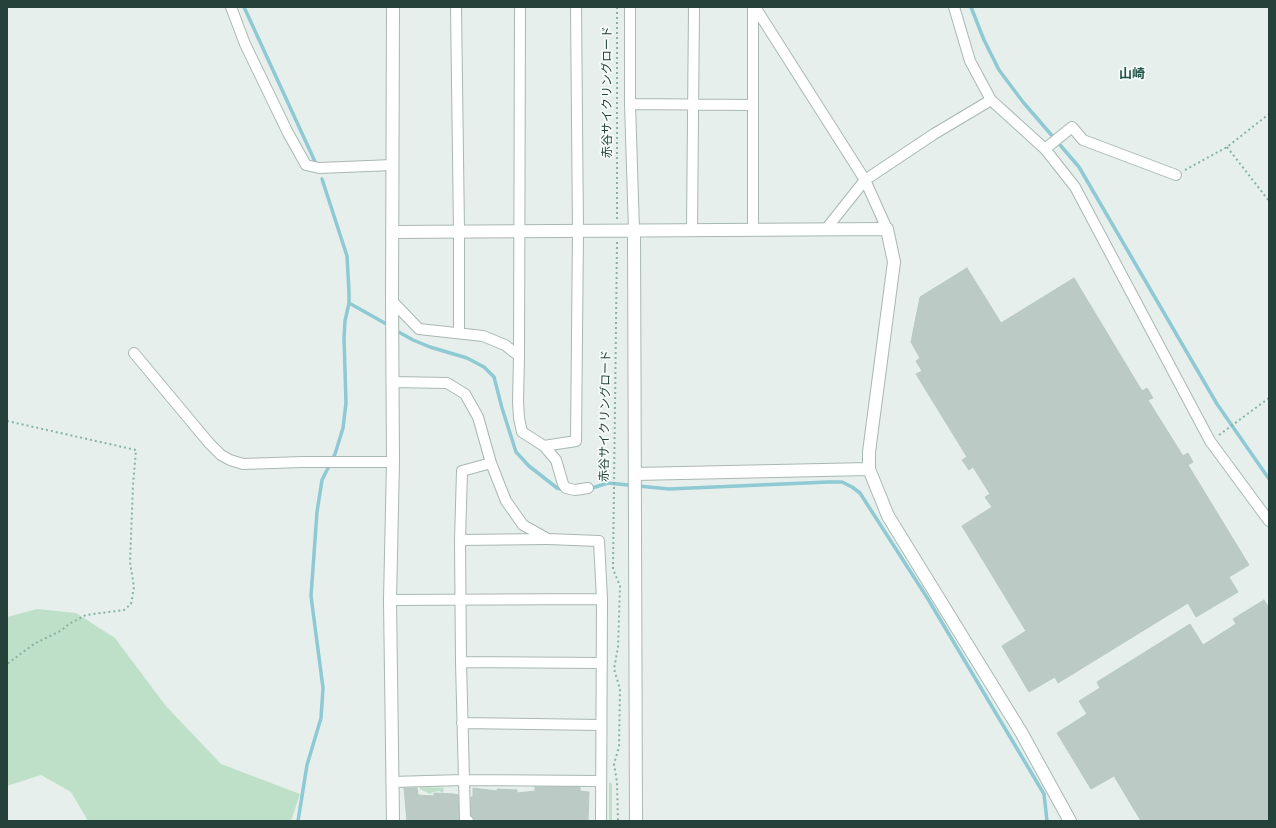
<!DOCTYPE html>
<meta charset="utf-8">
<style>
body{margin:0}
#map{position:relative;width:1276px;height:828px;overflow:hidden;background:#e6efeb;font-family:Jost,sans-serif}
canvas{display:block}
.frame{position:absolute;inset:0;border:8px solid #24423a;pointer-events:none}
</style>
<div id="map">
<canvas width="1276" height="828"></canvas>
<div class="frame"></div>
</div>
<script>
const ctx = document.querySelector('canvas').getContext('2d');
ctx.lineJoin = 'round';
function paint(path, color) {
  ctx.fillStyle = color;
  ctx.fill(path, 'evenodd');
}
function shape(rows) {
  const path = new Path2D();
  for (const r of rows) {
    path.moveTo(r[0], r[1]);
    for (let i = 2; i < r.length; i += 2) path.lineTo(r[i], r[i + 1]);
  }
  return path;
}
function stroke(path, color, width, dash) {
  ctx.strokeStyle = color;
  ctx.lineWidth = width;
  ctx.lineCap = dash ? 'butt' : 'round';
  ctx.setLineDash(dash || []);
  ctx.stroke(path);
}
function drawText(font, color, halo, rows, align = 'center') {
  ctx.font = font + ' Jost,"Noto Sans JP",sans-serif';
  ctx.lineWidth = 3.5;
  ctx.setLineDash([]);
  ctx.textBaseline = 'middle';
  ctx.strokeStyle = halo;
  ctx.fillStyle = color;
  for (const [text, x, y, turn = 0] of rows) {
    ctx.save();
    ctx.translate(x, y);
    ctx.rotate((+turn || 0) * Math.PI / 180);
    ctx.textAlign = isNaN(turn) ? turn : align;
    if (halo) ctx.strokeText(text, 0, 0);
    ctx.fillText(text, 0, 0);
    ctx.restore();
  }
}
paint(shape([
 [37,609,76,613,115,638,166,706,221,764,300,794,291,821,88,821,71,792,41,775,7,786,7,617],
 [609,782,612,784,612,821,609,821],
 [420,787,455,788,444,788,443,793,439,791,433,792,430,794,420,789]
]), '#bfe0c8');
stroke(shape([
 [244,7,317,166],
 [971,7,984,40,999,70,1023,102,1079,167,1217,404,1269,479],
 [349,303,390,326],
 [395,330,413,340,430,347,467,358,484,367,494,377,502,408,516,452,529,466,557,488,564,490],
 [589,489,608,483,669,489,828,482,842,482,852,487,860,493,867,504,928,599,1044,794,1047,821],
 [298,821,307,765,321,718,323,688,311,596,317,512,322,480,335,454,343,428,346,403,344,338,345,321,349,303,349,292,347,256,322,179]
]), '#8ec9d4', 3.5);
const building = shape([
 [967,268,1001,323,1074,278,1142,391,1147,388,1153,398,1148,400,1183,456,1188,453,1193,462,1188,465,1249,565,1229,577,1238,592,1196,617,1188,603,1058,683,1055,677,1029,692,1002,646,1026,631,962,526,992,507,985,497,990,494,973,467,969,470,962,460,967,457,916,374,922,371,916,361,920,358,911,342,920,297,967,268],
 [1264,600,1269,608,1269,821,1141,821,1114,776,1091,789,1057,733,1087,714,1079,701,1100,688,1097,682,1190,624,1203,645,1236,624,1233,619,1264,600],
 [535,787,580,787,580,791,589,792,588,821,474,821,471,815,471,797,473,797,473,788,497,791,497,789,517,790,517,793,535,791,535,787],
 [404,788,417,788,418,795,434,796,434,793,454,794,458,795,459,821,407,821,404,788]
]);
paint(building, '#bbcac4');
stroke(building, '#b8c9c2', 1);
const minor = shape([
 [231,7,245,44,288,133,306,165,319,168,393,165],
 [456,7,459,231,459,333],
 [630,7,630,104,634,230],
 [753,7,753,230],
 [755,7,865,180,887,229],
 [954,7,970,61,991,100,1045,149,1075,187,1210,441,1269,521],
 [630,104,753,105],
 [1045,149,1072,127,1083,140,1176,175],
 [826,229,865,180,934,134,991,100],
 [692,230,694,7],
 [392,301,419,329,483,336,505,345,519,356,518,402,519,418,522,432,544,446,576,441,578,231,576,7],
 [134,353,209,443,221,455,230,460,243,464,303,462,393,462],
 [519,356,520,7],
 [392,382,447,383,465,394,478,417,491,463,506,501,523,525,548,539,599,541,602,599,601,821],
 [544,446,556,460,563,484,566,488,575,490,588,488],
 [460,540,546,539],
 [390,600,602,599],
 [461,662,602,663],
 [462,723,601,725],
 [392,782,463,780,601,781],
 [468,821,465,819,461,662,460,540,462,471,491,463]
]);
const tertiary = shape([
 [634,230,636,821],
 [392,232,887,229,894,262,869,452,869,469,888,516,1021,732,1070,821],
 [635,474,869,469],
 [393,821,390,600,393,462,392,301,393,7]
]);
stroke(minor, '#a8b8b2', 12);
stroke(tertiary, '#a8b8b2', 14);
stroke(shape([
 [617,7,617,220],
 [1227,147,1269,201],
 [1185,170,1227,147,1269,114],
 [617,242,613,569,620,586,618,647,614,669,620,689,619,747,614,764,617,782,618,821],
 [7,421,136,450,133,485,130,562,134,587,131,604,124,610,86,615,69,624,62,630,34,644,7,664],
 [1219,435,1269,398]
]), '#86b3a5', 2, [2, 3]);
stroke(minor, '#fff', 10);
stroke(tertiary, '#fff', 12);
drawText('12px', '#24423a', '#f7fbf9', [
 ["赤谷サイクリングロード",608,92,-90],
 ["赤谷サイクリングロード",606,416,-89]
]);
drawText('bold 13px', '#1f5548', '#f7fbf9', [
 ["山崎",1132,75]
]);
</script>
